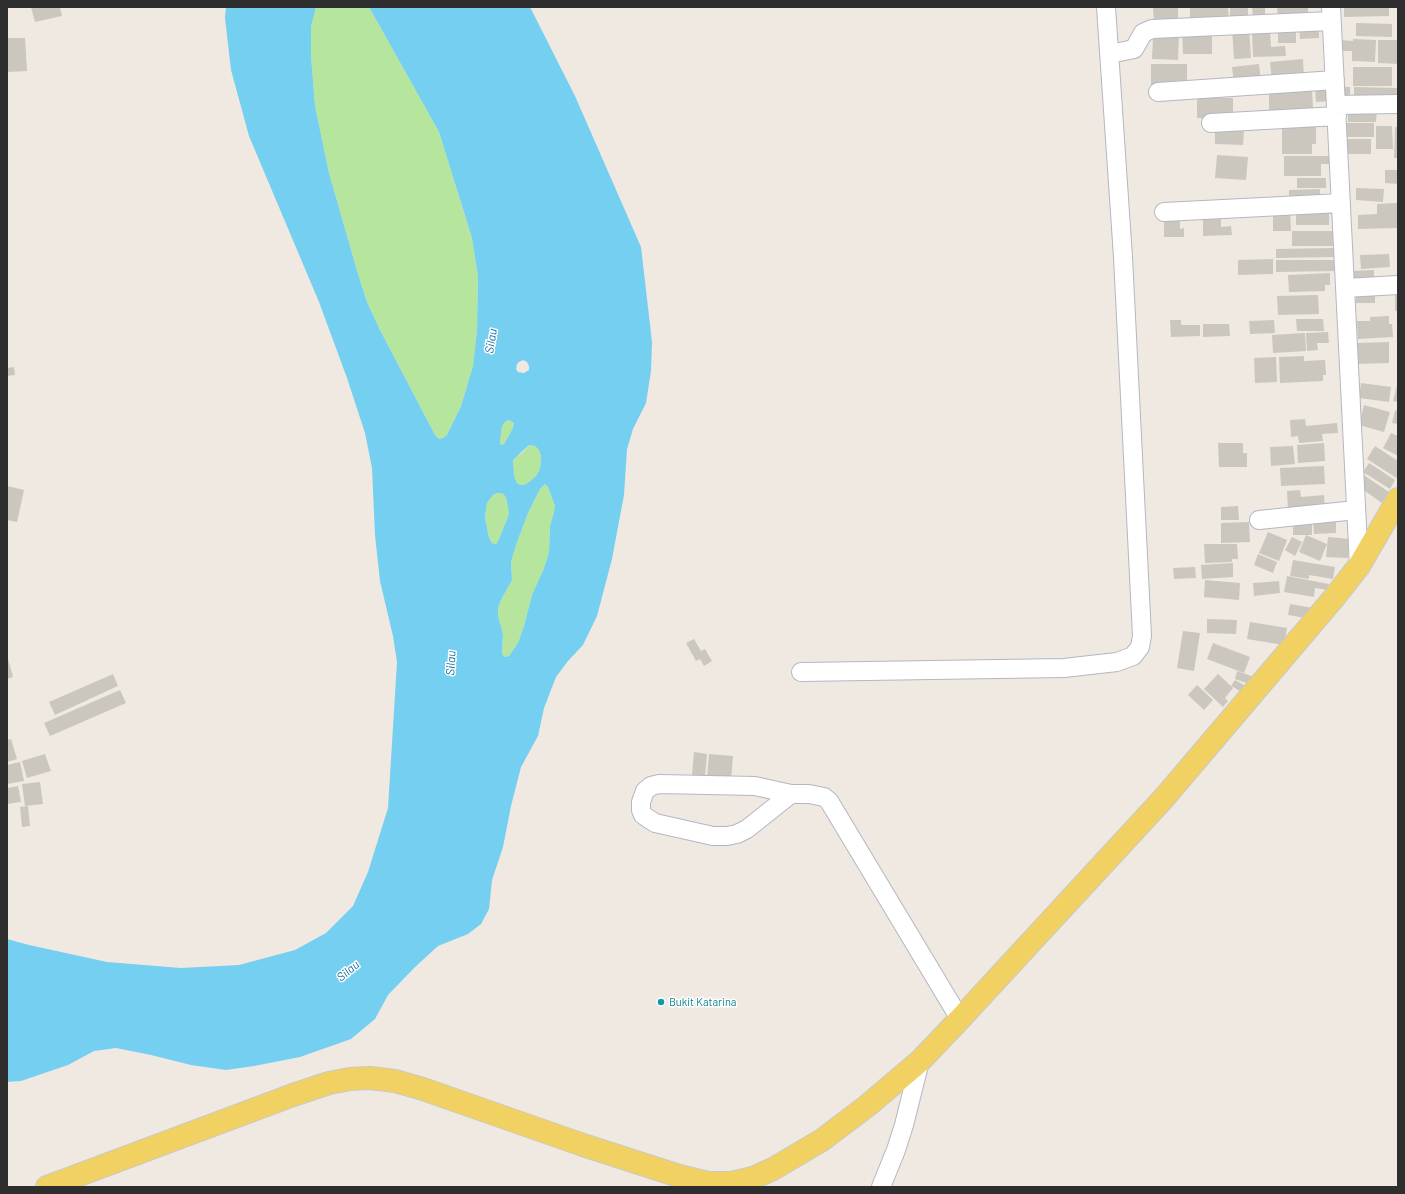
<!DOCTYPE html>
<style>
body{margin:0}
#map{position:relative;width:1405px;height:1194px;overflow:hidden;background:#efe9e1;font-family:Barlow,sans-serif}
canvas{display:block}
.frame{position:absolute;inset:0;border:8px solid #2e2e2e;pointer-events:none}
</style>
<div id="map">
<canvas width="1405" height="1194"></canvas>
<div class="frame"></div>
</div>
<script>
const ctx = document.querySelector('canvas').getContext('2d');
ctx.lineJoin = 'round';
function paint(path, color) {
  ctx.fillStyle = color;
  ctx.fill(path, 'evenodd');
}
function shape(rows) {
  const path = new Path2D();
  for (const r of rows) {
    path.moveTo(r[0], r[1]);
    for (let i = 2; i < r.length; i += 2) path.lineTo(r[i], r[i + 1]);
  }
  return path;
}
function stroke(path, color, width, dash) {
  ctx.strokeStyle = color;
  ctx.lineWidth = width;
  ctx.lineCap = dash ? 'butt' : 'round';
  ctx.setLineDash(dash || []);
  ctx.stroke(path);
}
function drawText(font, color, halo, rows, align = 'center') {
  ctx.font = font + ' Barlow,sans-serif';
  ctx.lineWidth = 3;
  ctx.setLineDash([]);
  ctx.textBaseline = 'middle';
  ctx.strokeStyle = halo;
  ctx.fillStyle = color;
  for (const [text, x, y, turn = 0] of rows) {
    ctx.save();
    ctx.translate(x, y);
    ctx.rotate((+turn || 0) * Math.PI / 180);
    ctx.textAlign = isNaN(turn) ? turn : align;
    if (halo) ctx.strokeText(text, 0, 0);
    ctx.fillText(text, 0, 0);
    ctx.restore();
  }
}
paint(shape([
 [316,7,369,7,439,132,472,238,478,277,477,330,473,366,461,406,447,435,443,438,439,439,435,435,380,330,367,302,358,274,329,173,315,106,311,56,311,27],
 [509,420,514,423,513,428,504,444,501,445,500,442,502,426,506,421],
 [529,445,535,446,539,450,541,456,540,469,536,476,529,482,524,485,520,485,517,483,514,476,513,460,514,458,522,453],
 [545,484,548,487,555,506,554,512,550,526,549,551,547,559,544,568,532,595,524,626,518,643,509,656,504,657,502,653,503,634,498,616,498,608,501,600,512,580,511,562,516,545,528,513,540,489],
 [497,493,502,493,505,496,507,501,509,514,499,539,497,543,495,544,492,543,489,538,485,517,487,503,493,495]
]), '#b6e59e');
paint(shape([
 [226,7,316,7,311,27,311,56,315,106,329,173,358,274,367,302,380,330,435,435,439,439,443,438,447,435,461,406,473,366,477,330,478,277,472,238,439,132,369,7,530,7,575,96,641,247,652,342,651,371,646,403,633,429,627,449,624,495,612,559,597,616,583,645,568,661,556,677,544,708,538,736,521,767,511,806,503,847,492,880,489,909,481,924,468,934,438,946,415,967,388,995,375,1019,351,1039,300,1057,254,1066,226,1070,191,1065,151,1055,116,1048,94,1051,68,1065,21,1081,7,1082,7,939,29,945,107,962,181,968,239,965,295,950,326,933,353,906,368,872,388,808,397,662,393,636,380,581,375,535,372,468,365,433,347,378,319,302,249,136,231,70,225,18],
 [523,360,527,362,529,366,529,370,524,373,518,372,516,369,517,364,519,362],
 [509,420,514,423,513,428,504,444,501,445,500,442,502,426,506,421],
 [529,445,535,446,539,450,541,456,540,469,536,476,529,482,524,485,520,485,517,483,514,476,513,460],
 [545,484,548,487,555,506,554,512,550,526,549,551,547,559,544,568,532,595,524,626,518,643,509,656,504,657,502,653,503,634,498,616,498,608,501,600,512,580,511,562,516,545,528,513,540,489],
 [497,493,502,493,505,496,507,501,509,514,499,539,497,543,495,544,492,543,489,538,485,517,487,503,493,495]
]), '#75cff0');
paint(shape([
 [31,7,60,7,62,16,35,22],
 [1153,7,1178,7,1178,24,1154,25],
 [1190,7,1228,7,1229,22,1190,23],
 [1230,7,1248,7,1248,16,1230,17],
 [1252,7,1265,7,1265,18,1253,19],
 [1277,7,1308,7,1308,17,1278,19],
 [1344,7,1389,7,1389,16,1344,17],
 [1356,23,1392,24,1392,37,1356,36],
 [1278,25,1296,25,1296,43,1278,43],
 [1299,25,1319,25,1319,38,1300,39],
 [1249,27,1251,58,1234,59,1232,28],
 [1212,30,1212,54,1183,54,1182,31],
 [1270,31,1271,47,1285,46,1286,56,1253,57,1252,32],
 [1153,36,1179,36,1178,60,1152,59],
 [7,38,25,38,27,71,7,72],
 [1353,39,1376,40,1375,62,1352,61,1352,51,1339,51,1339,40,1353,41],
 [1378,40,1398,40,1398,64,1378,63],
 [1303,59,1304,78,1272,81,1270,62],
 [1151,64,1187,64,1187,86,1151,86],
 [1259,64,1261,81,1234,83,1232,67],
 [1353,67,1392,67,1392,86,1353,86],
 [1329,87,1330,101,1316,102,1315,88],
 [1340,87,1350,87,1350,98,1340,99],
 [1354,87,1398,88,1398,102,1354,102],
 [1312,90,1313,108,1298,109,1298,114,1276,110,1269,111,1269,92],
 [1197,98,1233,98,1233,118,1197,118],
 [1348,109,1377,109,1376,122,1348,122],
 [1282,123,1316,123,1316,144,1312,144,1312,154,1282,154],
 [1346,123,1374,123,1374,137,1346,137],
 [1376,126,1392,126,1393,149,1376,149],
 [1395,127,1398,127,1398,158,1394,158],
 [1215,130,1244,131,1243,145,1215,144],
 [1347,139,1371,139,1371,154,1347,154],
 [1217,155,1248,157,1246,180,1215,178],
 [1284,156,1332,156,1332,164,1321,164,1321,176,1284,176],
 [1385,170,1398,170,1398,184,1385,183],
 [1297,178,1326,178,1326,188,1297,188],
 [1356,188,1384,189,1383,202,1356,200],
 [1320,189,1320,199,1289,200,1289,190],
 [1397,203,1397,228,1358,229,1358,215,1377,214,1377,204],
 [1290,211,1291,231,1273,231,1273,212],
 [1296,213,1329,213,1329,225,1296,225],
 [1203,215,1221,215,1221,227,1231,226,1232,235,1203,236],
 [1164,216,1180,216,1180,229,1184,228,1184,237,1164,237],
 [1292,231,1333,231,1333,246,1292,246],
 [1334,248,1334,257,1276,258,1276,249],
 [1389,254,1390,267,1361,269,1360,255],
 [1273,259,1273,274,1238,275,1238,260],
 [1276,260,1337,260,1337,271,1276,272],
 [1374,270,1374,283,1352,284,1352,271],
 [1330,273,1330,285,1325,285,1325,291,1289,292,1288,275],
 [1395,288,1398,289,1398,311,1395,311],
 [1356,293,1375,293,1375,303,1356,303],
 [1318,295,1319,314,1278,315,1277,296],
 [1389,316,1389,324,1392,324,1393,337,1358,339,1357,321,1370,321,1370,317],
 [1296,319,1323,319,1324,331,1297,331],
 [1170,320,1181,320,1181,325,1200,325,1200,336,1171,337],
 [1274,320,1275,333,1250,334,1249,321],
 [1203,324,1229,324,1230,336,1203,337],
 [1328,332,1329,343,1317,343,1318,350,1307,351,1306,333],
 [1305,333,1306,351,1273,353,1272,335],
 [1389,342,1389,363,1356,364,1356,343],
 [1304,356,1304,361,1325,360,1326,375,1323,375,1323,381,1280,383,1279,357],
 [1276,357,1277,382,1255,383,1254,358],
 [14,367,15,375,7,376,7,368],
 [1361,383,1391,387,1389,402,1359,398],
 [1397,385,1398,385,1398,402,1393,401],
 [1364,405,1390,412,1384,432,1359,425],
 [1395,410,1398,411,1398,424,1392,423],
 [1305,419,1306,426,1337,423,1338,433,1322,434,1323,441,1299,443,1298,436,1291,437,1290,420],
 [1391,433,1398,436,1398,456,1383,448],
 [1218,443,1243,443,1243,453,1247,453,1247,467,1219,467],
 [1324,443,1325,461,1298,463,1297,445],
 [1293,446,1295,464,1271,466,1270,447],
 [1375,446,1398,461,1398,479,1367,459],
 [1369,463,1395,480,1390,489,1363,472],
 [1324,466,1325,484,1281,486,1280,468],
 [1362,474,1389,492,1382,503,1355,484],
 [7,486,24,490,17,522,7,520],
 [1300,490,1301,497,1324,495,1325,509,1288,511,1287,491],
 [1238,506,1239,520,1221,520,1221,507],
 [1336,518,1336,533,1314,534,1313,519],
 [1293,520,1312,520,1312,535,1293,535],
 [1249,522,1250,542,1221,543,1221,523],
 [1268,532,1287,540,1279,561,1259,553],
 [1306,535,1327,544,1320,561,1299,552],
 [1292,537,1302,542,1295,556,1285,550],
 [1328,537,1349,539,1348,558,1326,557],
 [1204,544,1237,544,1238,559,1232,559,1232,562,1205,563],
 [1258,554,1277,562,1273,573,1254,565],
 [1293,560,1335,567,1333,579,1309,575,1309,579,1290,576],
 [1233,563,1233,577,1202,579,1201,565],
 [1195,567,1196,578,1174,579,1173,568],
 [1287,576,1329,584,1328,590,1315,588,1314,597,1284,592],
 [1205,580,1240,583,1239,600,1204,597],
 [1279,581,1280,593,1254,596,1253,583],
 [1290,604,1313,608,1311,619,1288,615],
 [1207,619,1237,620,1236,634,1207,633],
 [1250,622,1287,628,1284,645,1247,639],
 [1183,631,1200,633,1194,671,1177,668],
 [694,639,701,651,705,649,712,661,704,666,700,659,696,661,686,643],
 [1213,643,1250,657,1244,673,1207,659],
 [7,655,13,677,7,679],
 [1237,671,1254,677,1252,685,1235,679],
 [113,674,118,686,55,715,49,702],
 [1218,674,1233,688,1225,698,1228,701,1223,707,1204,689],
 [1235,680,1251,689,1247,695,1231,686],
 [1197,685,1213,700,1204,710,1188,695],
 [120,690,126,703,50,736,44,723],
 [11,739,17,759,7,762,7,740],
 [694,752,707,754,705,776,692,775],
 [45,754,51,771,27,778,22,761],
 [709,754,733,756,731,780,707,778],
 [20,762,24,781,7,784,7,765],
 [40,782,43,804,25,806,22,784],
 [18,786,21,802,7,804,7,788],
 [28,806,30,826,22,827,20,807]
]), '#cbc7bf');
const minor = shape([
 [1331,7,1359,566],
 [1110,54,1134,49,1143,33,1152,29,1331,21],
 [1158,92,1335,80],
 [1336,105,1398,104],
 [1211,123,1337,116],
 [1164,212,1341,203],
 [1345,288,1398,285],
 [1259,520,1356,510],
 [801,672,1064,668,1117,662,1133,656,1140,647,1142,636,1123,257,1106,7],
 [791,794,747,829,737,834,727,836,713,836,655,823,643,815,641,810,641,802,645,791,651,786,659,784,755,786,791,794,809,794,824,797,829,801,960,1019],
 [881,1187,896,1150,904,1125,920,1061]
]);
const major = shape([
 [47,1187,293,1095,329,1083,350,1079,370,1078,395,1081,423,1089,583,1145,679,1176,708,1183,731,1183,753,1178,773,1169,822,1140,867,1106,920,1061,960,1019,1164,798,1333,599,1359,566,1398,499]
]);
stroke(minor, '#b4b7c1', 20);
stroke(major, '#c9c9c9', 24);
stroke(minor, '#fff', 18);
stroke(major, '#f2d163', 22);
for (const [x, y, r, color] of [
 [661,1002,4,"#0f9aa8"]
]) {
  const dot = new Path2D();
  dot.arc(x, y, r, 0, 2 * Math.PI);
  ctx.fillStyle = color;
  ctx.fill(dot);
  stroke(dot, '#fff', 1.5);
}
drawText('11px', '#0d838f', '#fff', [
 ["Bukit Katarina",669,1002]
], 'left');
drawText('italic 12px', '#0d6fa3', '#fff', [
 ["Silau",491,341,-81],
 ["Silau",451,663,-87],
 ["Silau",348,971,-40]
]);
</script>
